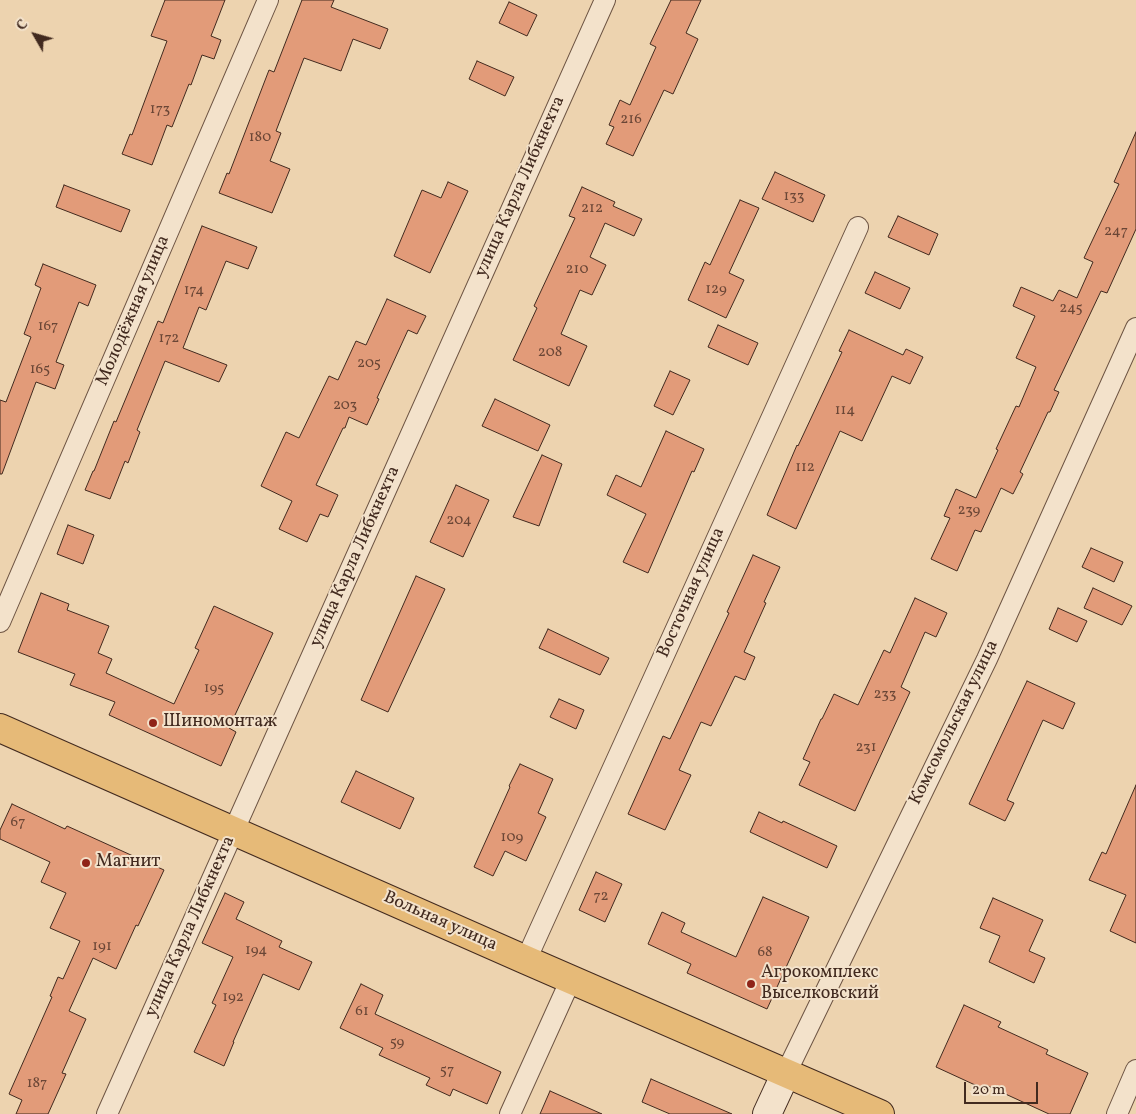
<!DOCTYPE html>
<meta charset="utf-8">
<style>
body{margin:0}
#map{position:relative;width:1136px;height:1114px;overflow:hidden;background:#edd3af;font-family:Vollkorn,serif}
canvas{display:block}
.north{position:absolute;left:10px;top:10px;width:50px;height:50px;-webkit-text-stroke:4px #f3e2cb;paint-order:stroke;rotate:308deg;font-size:14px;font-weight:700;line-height:20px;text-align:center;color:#422a1f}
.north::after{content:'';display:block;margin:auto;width:18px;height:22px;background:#422a1f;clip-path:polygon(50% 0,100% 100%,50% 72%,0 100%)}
.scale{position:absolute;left:964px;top:1082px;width:74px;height:22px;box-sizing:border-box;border:2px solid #422a1f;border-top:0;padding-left:6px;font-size:15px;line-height:18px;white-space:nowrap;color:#422a1f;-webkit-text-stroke:4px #f3e2cb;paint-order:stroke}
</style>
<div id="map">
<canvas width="1136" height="1114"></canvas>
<div class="north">С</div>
<div class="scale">20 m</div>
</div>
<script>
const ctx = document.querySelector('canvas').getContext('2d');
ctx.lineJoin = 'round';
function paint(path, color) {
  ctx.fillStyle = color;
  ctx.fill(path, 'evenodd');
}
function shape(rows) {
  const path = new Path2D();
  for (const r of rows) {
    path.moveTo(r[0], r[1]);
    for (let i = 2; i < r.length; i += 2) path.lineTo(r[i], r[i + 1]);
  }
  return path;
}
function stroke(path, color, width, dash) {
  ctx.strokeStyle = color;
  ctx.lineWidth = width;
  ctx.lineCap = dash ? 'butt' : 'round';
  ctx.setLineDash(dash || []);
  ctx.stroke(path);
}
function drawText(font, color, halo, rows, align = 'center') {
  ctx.font = font + ' Vollkorn,serif';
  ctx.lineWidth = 4;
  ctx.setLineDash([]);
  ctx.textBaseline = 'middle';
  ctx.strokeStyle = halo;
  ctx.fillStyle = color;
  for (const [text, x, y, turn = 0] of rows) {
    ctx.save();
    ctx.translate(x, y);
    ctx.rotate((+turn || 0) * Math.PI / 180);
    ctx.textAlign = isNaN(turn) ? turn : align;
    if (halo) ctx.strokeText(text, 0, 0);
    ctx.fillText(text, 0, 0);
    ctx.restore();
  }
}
const building = shape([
 [165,0,225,0,211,36,221,40,214,59,202,55,191,85,189,84,172,127,167,125,152,165,122,154,130,134,132,135,167,41,151,36,165,0],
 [302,0,334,0,331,7,388,29,380,49,353,39,341,71,304,58,276,131,281,133,270,161,290,169,272,213,219,193,227,173,229,174,269,70,274,72,302,0],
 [671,0,701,0,686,33,698,39,673,94,664,90,633,156,606,144,614,127,609,125,620,100,630,105,656,47,650,44,671,0],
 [509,2,537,15,527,36,499,23,509,2],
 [477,61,514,77,505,96,469,79,477,61],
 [1136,132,1136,229,1107,293,1101,291,1054,390,1059,392,1050,412,1048,412,1020,472,1023,474,1013,494,1001,488,981,532,975,530,957,571,931,559,950,518,944,516,956,489,976,498,998,450,996,449,1016,406,1019,407,1036,367,1016,358,1035,316,1013,306,1021,287,1053,301,1059,290,1077,298,1093,262,1084,258,1119,184,1114,182,1136,132],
 [775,172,825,195,813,222,762,199,775,172],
 [448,182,468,191,430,273,394,256,422,190,441,198,448,182],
 [64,185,130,210,121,232,56,207,64,185],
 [582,187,615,202,613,206,642,219,634,236,605,223,590,257,606,265,592,295,580,290,561,334,587,346,569,386,513,360,537,308,534,306,575,218,569,216,582,187],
 [740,200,759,208,729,273,744,280,726,318,688,300,705,262,710,265,740,200],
 [898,216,938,234,929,255,888,237,898,216],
 [202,226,257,247,248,269,226,261,206,310,199,307,183,348,227,365,219,382,165,361,137,430,140,432,128,463,125,461,110,499,85,490,93,471,94,471,114,421,116,422,158,321,163,323,202,226],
 [43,264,96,285,88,306,79,302,56,362,64,365,55,389,36,382,2,474,0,474,0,400,6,402,31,337,24,334,41,288,35,285,43,264],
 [875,272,910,288,900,309,865,293,875,272],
 [387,299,426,316,417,334,408,330,377,398,379,399,367,425,349,417,345,428,343,428,316,485,338,495,328,517,320,514,307,542,279,529,292,501,261,486,286,432,299,438,329,376,338,380,356,341,366,345,387,299],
 [718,325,758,343,748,365,708,347,718,325],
 [849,330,903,355,906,349,923,357,910,384,892,376,862,441,840,431,796,529,767,515,797,445,798,446,842,352,839,351,849,330],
 [670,371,690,380,673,415,654,406,670,371],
 [495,399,550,425,538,451,482,426,495,399],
 [666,431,704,449,694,472,692,471,648,573,623,562,646,514,607,495,616,475,641,487,666,431],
 [542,455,562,464,539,526,513,517,542,455],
 [456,485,489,500,463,557,430,542,456,485],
 [68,525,94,535,83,564,57,554,68,525],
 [1091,548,1123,562,1114,582,1082,567,1091,548],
 [753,555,780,567,764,602,766,603,744,652,755,657,745,680,735,676,711,726,701,722,679,770,691,775,665,830,628,814,663,736,670,739,729,613,727,612,753,555],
 [416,576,445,589,388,712,361,700,416,576],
 [1093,588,1132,606,1122,625,1084,608,1093,588],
 [41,593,69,604,67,610,109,626,98,653,112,659,106,673,174,704,199,650,195,648,214,606,273,633,229,728,236,732,221,766,109,715,115,702,70,685,75,674,18,652,41,593],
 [915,598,947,613,936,637,925,632,901,687,910,692,855,811,799,785,810,762,803,759,821,719,822,719,834,694,858,705,884,650,890,653,915,598],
 [1058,608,1087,621,1077,642,1049,629,1058,608],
 [548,629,609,658,600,675,539,648,548,629],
 [1027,681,1075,703,1063,729,1043,720,1007,800,1014,803,1005,821,969,804,1027,681],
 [559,699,584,710,576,729,550,717,559,699],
 [520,764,553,779,538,813,546,817,526,861,505,851,493,876,474,867,510,787,509,786,520,764],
 [356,771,414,798,400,829,341,802,356,771],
 [1136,785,1136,943,1110,931,1126,895,1089,880,1102,852,1106,854,1136,785],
 [12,804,65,829,67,826,164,870,138,926,136,925,116,969,93,958,69,1011,86,1019,62,1073,66,1074,48,1114,16,1114,22,1100,9,1094,52,997,50,996,58,977,63,979,80,941,50,928,66,893,41,882,50,862,0,839,0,830,12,804],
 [759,812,782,823,783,821,837,846,827,868,750,832,759,812],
 [596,872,622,884,605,922,579,910,596,872],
 [225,893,244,902,236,919,282,941,279,947,312,962,299,990,263,974,233,1042,234,1042,224,1066,194,1052,216,1005,212,1003,233,957,202,943,225,893],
 [763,897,809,917,767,1009,687,973,691,964,648,944,662,912,685,923,681,932,736,957,763,897],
 [993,898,1043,920,1029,951,1045,958,1034,983,989,962,1000,936,980,928,993,898],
 [361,984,383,995,375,1014,501,1072,487,1104,453,1089,450,1096,426,1085,430,1078,379,1055,383,1048,340,1028,361,984],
 [964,1005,1001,1022,998,1027,1048,1050,1046,1054,1088,1073,1070,1114,1049,1114,988,1086,986,1090,936,1067,964,1005],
 [651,1079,732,1114,670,1114,642,1102,651,1079],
 [550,1091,602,1114,540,1114,550,1091]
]);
paint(building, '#e29b79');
stroke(building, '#422a1f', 1);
const street = shape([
 [0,622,268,0],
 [526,960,858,227],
 [786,1073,987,659,1136,328],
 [107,1114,605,0],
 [510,1114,571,979],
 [1117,1114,1136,1070]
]);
const secondary = shape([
 [767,1114,786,1073]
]);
const primary = shape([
 [0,728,526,960,880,1114]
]);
stroke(street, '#6d5443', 22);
stroke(secondary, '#422a1f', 30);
stroke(primary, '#422a1f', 30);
stroke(street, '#f3e2cb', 20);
stroke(secondary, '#f3e2cb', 28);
stroke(primary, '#e6ba78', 28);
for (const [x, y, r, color] of [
 [153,723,5,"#8f2418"],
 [86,863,5,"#8f2418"],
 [751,984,5,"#8f2418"]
]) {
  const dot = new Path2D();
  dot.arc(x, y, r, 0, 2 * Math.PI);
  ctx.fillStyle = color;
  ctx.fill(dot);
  stroke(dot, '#f3e2cb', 2);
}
drawText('15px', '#6a4636', null, [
 ["173",160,110],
 ["216",631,120],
 ["180",260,138],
 ["133",794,197],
 ["212",592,209],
 ["247",1116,232],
 ["210",577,270],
 ["129",716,290],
 ["174",194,291],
 ["245",1071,309],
 ["167",48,327],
 ["172",169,339],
 ["208",550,353],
 ["205",369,364],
 ["165",40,370],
 ["203",345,406],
 ["114",845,411],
 ["112",805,468],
 ["239",969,511],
 ["204",459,521],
 ["195",214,689],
 ["233",885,695],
 ["231",866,748],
 ["67",18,823],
 ["109",512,838],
 ["72",601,897],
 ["191",102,947],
 ["194",256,951],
 ["68",765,953],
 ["192",233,998],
 ["61",362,1012],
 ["59",397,1043],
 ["57",447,1071],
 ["187",37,1084]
]);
drawText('18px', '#422a1f', '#f3e2cb', [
 ["улица Карла Либкнехта",521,187,-66],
 ["Молодёжная улица",134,311,-67],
 ["улица Карла Либкнехта",356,557,-66],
 ["Восточная улица",692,593,-66],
 ["Комсомольская улица",955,723,-64],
 ["Вольная улица",440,922,24],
 ["улица Карла Либкнехта",191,927,-66]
]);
drawText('18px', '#422a1f', '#f3e2cb', [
 ["Шиномонтаж",163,723],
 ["Магнит",96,863],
 ["Агрокомплекс",761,974],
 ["Выселковский",761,995]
], 'left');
</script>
